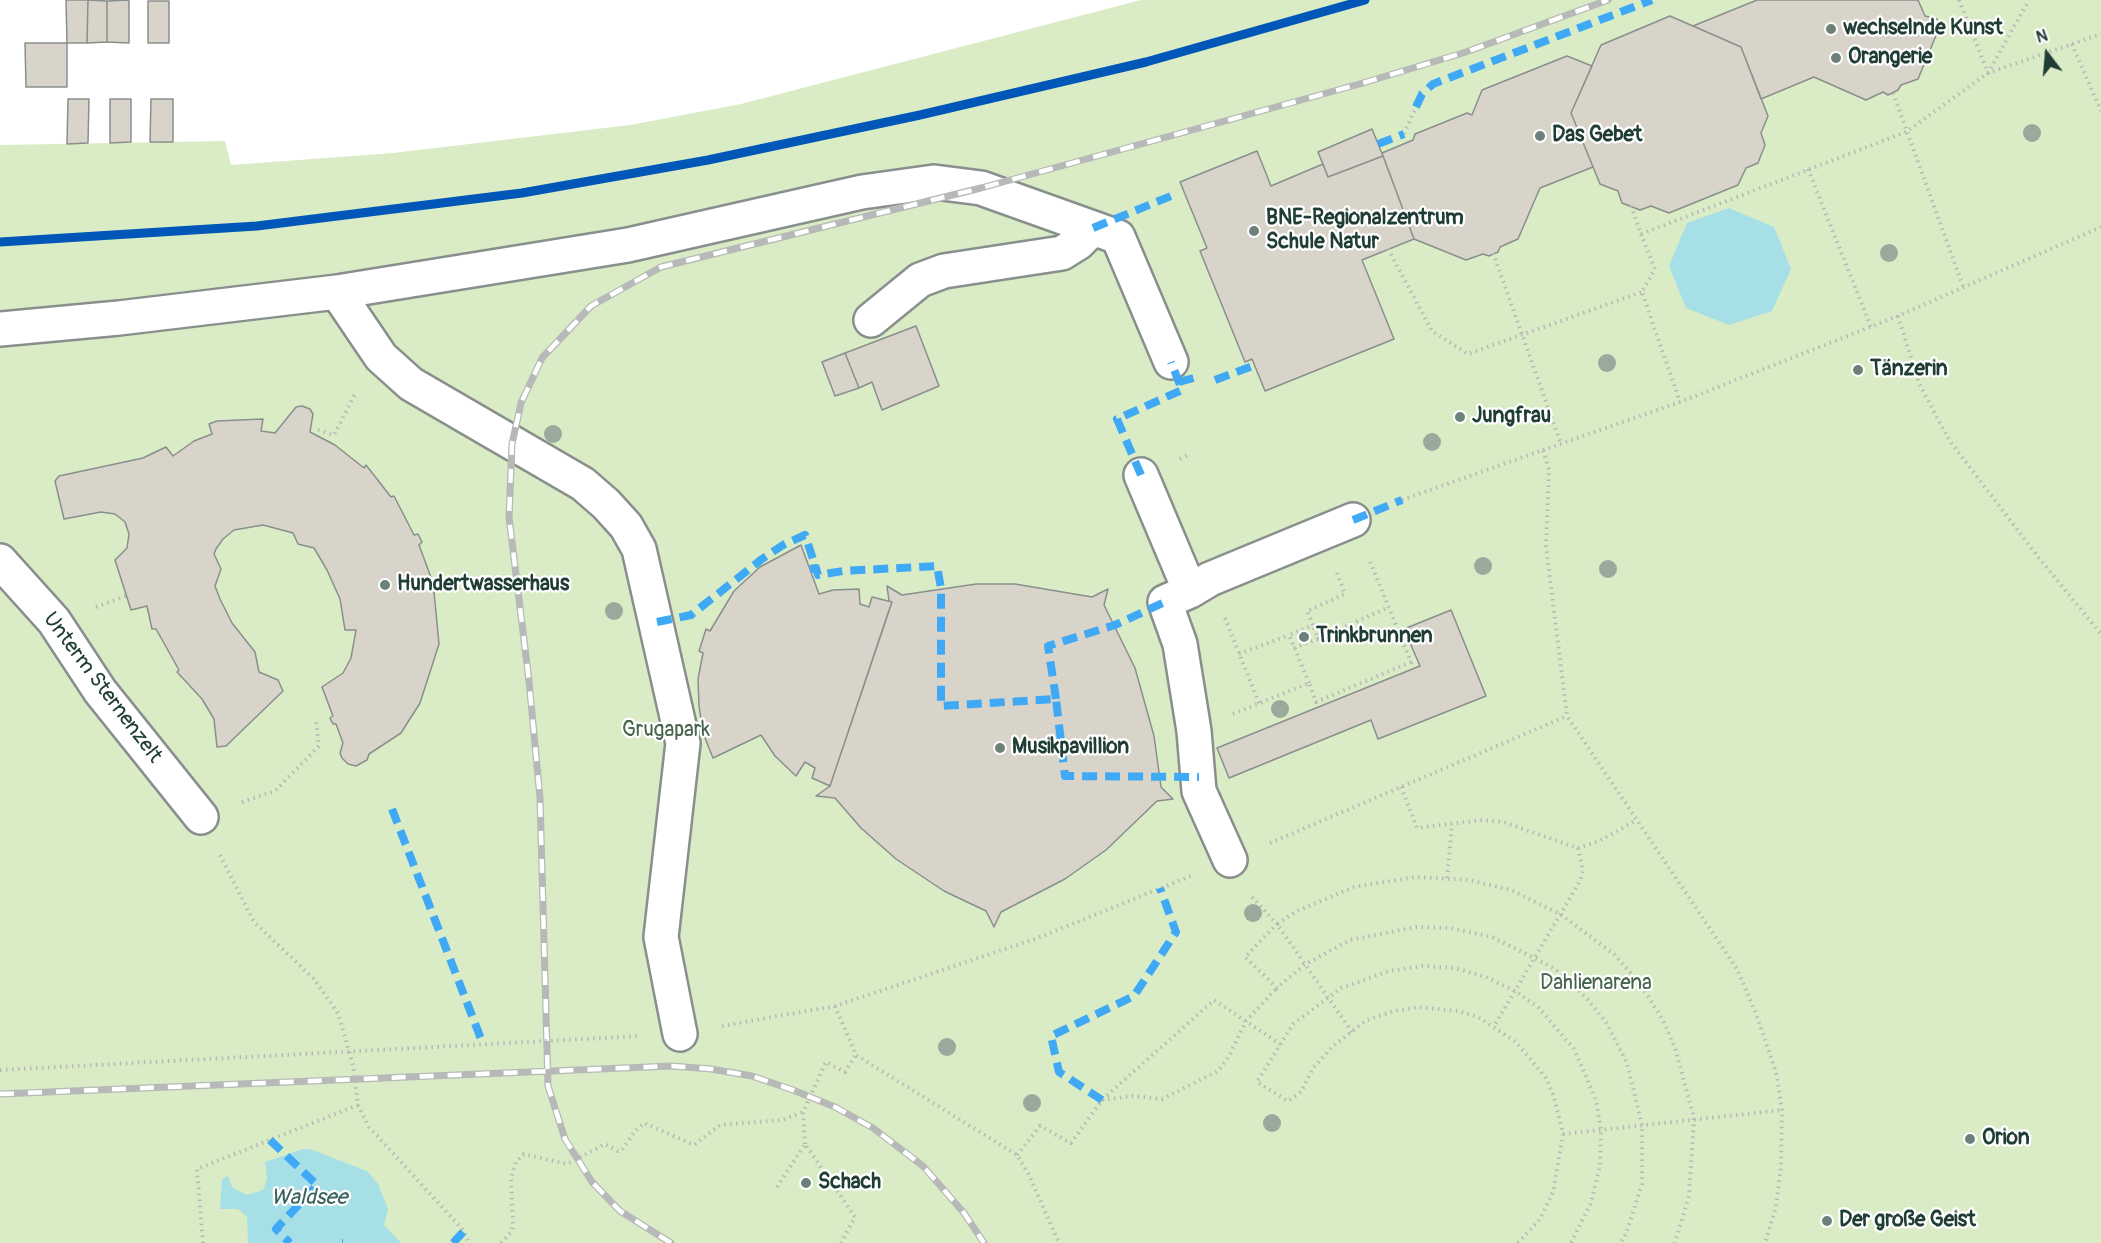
<!DOCTYPE html>
<meta charset="utf-8">
<style>
body{margin:0}
#map{position:relative;width:2101px;height:1243px;overflow:hidden;background:#fff;font-family:Pangolin,sans-serif}
canvas{display:block}
.north{position:absolute;left:2017px;top:24px;width:60px;height:60px;-webkit-text-stroke:4px #fff;paint-order:stroke;rotate:344deg;font-size:16px;font-weight:700;line-height:24px;text-align:center;color:#1f3d34}
.north::after{content:'';display:block;margin:auto;width:21px;height:27px;background:#1f3d34;clip-path:polygon(50% 0,100% 100%,50% 72%,0 100%)}
</style>
<div id="map">
<canvas width="2101" height="1243"></canvas>
<div class="north">N</div>
</div>
<script>
const ctx = document.querySelector('canvas').getContext('2d');
ctx.lineJoin = 'round';
function paint(path, color) {
  ctx.fillStyle = color;
  ctx.fill(path, 'evenodd');
}
function shape(rows) {
  const path = new Path2D();
  for (const r of rows) {
    path.moveTo(r[0], r[1]);
    for (let i = 2; i < r.length; i += 2) path.lineTo(r[i], r[i + 1]);
  }
  return path;
}
function stroke(path, color, width, dash) {
  ctx.strokeStyle = color;
  ctx.lineWidth = width;
  ctx.lineCap = dash ? 'butt' : 'round';
  ctx.setLineDash(dash || []);
  ctx.stroke(path);
}
function drawText(font, color, halo, rows, align = 'center') {
  ctx.font = font + ' Pangolin,sans-serif';
  ctx.lineWidth = 4.5;
  ctx.setLineDash([]);
  ctx.textBaseline = 'middle';
  ctx.strokeStyle = halo;
  ctx.fillStyle = color;
  for (const [text, x, y, turn = 0] of rows) {
    ctx.save();
    ctx.translate(x, y);
    ctx.rotate((+turn || 0) * Math.PI / 180);
    ctx.textAlign = isNaN(turn) ? turn : align;
    if (halo) ctx.strokeText(text, 0, 0);
    ctx.fillText(text, 0, 0);
    ctx.restore();
  }
}
paint(shape([
 [1141,0,2101,0,2101,1243,0,1243,0,145,225,141,231,165,393,153,630,125,741,104]
]), '#daecc5');
paint(shape([
 [1729,208,1774,227,1791,269,1772,311,1729,325,1686,308,1669,266,1687,223],
 [303,1149,310,1149,367,1171,378,1184,388,1209,384,1225,401,1243,248,1243,247,1217,238,1209,220,1209,222,1179,228,1176,232,1187,246,1195,263,1190,267,1179,265,1162]
]), '#a7dfe7');
const building = shape([
 [66,0,88,0,87,43,67,43,66,0],
 [88,0,107,1,107,42,87,43,88,0],
 [129,0,129,43,107,42,107,1,129,0],
 [1757,0,1918,0,1925,16,1937,19,1940,26,1918,79,1901,85,1898,90,1888,95,1883,92,1866,100,1814,77,1761,99,1741,47,1693,26,1757,0],
 [148,1,169,1,169,43,148,43,148,1],
 [1670,16,1741,47,1768,116,1761,133,1765,145,1758,163,1746,168,1738,185,1669,213,1651,206,1640,210,1622,203,1618,191,1600,184,1571,113,1601,45,1670,16],
 [25,43,67,43,67,87,26,87,25,43],
 [1567,56,1592,66,1571,113,1593,167,1540,188,1518,239,1500,247,1498,252,1489,256,1483,254,1466,260,1414,239,1382,153,1413,140,1415,134,1467,113,1472,115,1482,90,1567,56],
 [68,99,89,99,88,143,67,144,68,99],
 [110,99,131,99,131,142,110,143,110,99],
 [151,99,173,99,173,142,150,142,151,99],
 [1372,129,1383,156,1328,177,1318,152,1372,129],
 [1257,151,1271,186,1323,164,1328,177,1383,156,1414,239,1362,260,1394,339,1265,391,1252,359,1245,362,1200,251,1207,248,1180,182,1257,151],
 [916,326,939,386,882,410,872,382,859,388,845,353,916,326],
 [845,353,859,388,835,396,822,362,845,353],
 [302,406,310,409,313,414,310,432,335,445,364,468,366,465,391,497,394,496,414,535,418,534,422,542,419,545,436,591,434,592,439,644,420,703,401,733,369,754,367,760,356,766,348,764,342,758,340,753,343,743,336,724,333,724,330,718,333,716,322,687,343,673,351,658,356,630,345,630,340,599,327,570,314,548,298,544,293,533,263,525,234,530,223,539,216,549,214,554,221,569,215,586,220,599,232,623,255,652,259,672,278,680,283,691,226,746,217,747,214,719,202,699,177,672,179,670,156,629,152,629,147,606,131,610,115,560,127,548,129,534,125,522,115,514,101,512,64,519,55,481,59,476,143,458,166,447,173,456,194,441,212,434,209,424,217,421,263,419,261,431,275,433,296,407,302,406],
 [801,545,819,594,833,590,859,589,860,604,869,607,872,597,892,602,830,786,812,778,815,768,805,762,796,776,775,756,761,735,713,758,703,733,699,706,698,679,703,653,699,651,706,629,710,631,734,591,760,567,801,545],
 [976,584,1015,584,1092,597,1108,589,1104,605,1135,668,1154,736,1161,787,1173,799,1157,801,1106,850,1065,879,1001,912,994,927,986,911,944,891,896,859,861,828,835,798,816,796,830,786,888,613,892,602,889,601,887,586,902,595,976,584],
 [1451,610,1486,696,1378,739,1371,720,1229,778,1217,748,1420,666,1404,629,1451,610]
]);
paint(building, '#d8d4ca');
stroke(building, '#898f8d', 1.5);
const minor = shape([
 [337,292,628,245,862,192,934,182,981,188,1118,237,1171,362],
 [871,320,920,280,944,271,1062,253,1078,243,1093,228],
 [0,329,119,318,337,292,381,357,411,384,583,484,606,504,626,526,639,549,683,743,661,937,680,1034],
 [1141,475,1190,591],
 [0,561,54,621,100,691,201,817],
 [1230,860,1199,791,1194,731,1180,644,1165,602,1190,591,1210,579,1353,520]
]);
stroke(minor, '#898f8d', 38);
stroke(shape([
 [1959,0,1988,73,2029,0],
 [2072,44,2101,111],
 [1893,93,1963,286],
 [1404,134,1416,107],
 [1808,169,1871,327],
 [1631,206,1641,234,1906,132,1988,73,2101,34],
 [1641,234,1655,269,1642,292,1680,402],
 [1388,249,1432,331,1468,354,1642,292],
 [1493,253,1561,444],
 [1898,316,1919,383,1949,440,2039,558,2101,634],
 [318,430,334,435,356,392],
 [1543,450,1680,402,1898,316,2101,227],
 [1180,459,1188,455],
 [1402,500,1543,450,1549,470,1546,546,1567,716,1737,969,1755,1011,1776,1072,1782,1110,1781,1166,1776,1207,1765,1243],
 [96,607,126,596],
 [1225,618,1259,703],
 [1318,639,1389,607],
 [1294,648,1318,639,1313,625],
 [1239,654,1289,635],
 [1309,683,1289,635,1313,625,1307,611,1345,594,1337,573],
 [1233,714,1309,683,1316,702,1411,662,1369,559],
 [1401,787,1417,828,1482,820,1503,822,1578,848,1583,870,1580,881,1494,1026],
 [242,802,275,791,319,746,316,720],
 [1270,843,1567,716],
 [1578,848,1599,841,1635,821],
 [220,855,254,922,314,979,338,1013,353,1065,358,1105,369,1127,464,1231,469,1243],
 [1447,878,1452,824],
 [1252,897,1277,924,1245,957,1277,988,1304,965,1350,940,1416,927,1451,928,1492,937,1534,958,1555,969,1587,999,1606,1022,1627,1063,1642,1125,1642,1184,1626,1234,1620,1243],
 [835,1006,856,1055,1017,1155,1029,1175,1059,1243],
 [722,1026,835,1006,1035,939,1191,876],
 [1352,1032,1277,924,1295,912,1354,887,1415,877,1469,880,1511,890,1560,914,1615,955,1641,985,1663,1020,1675,1048,1694,1118,1689,1196,1675,1243],
 [1102,1100,1132,1096,1162,1099,1218,1071,1229,1056,1246,1021,1277,988],
 [1563,1134,1782,1110],
 [805,1144,803,1112,826,1062,845,1072,856,1055],
 [1017,1155,1040,1126,1071,1143,1102,1100,1214,1000,1280,1044],
 [777,1187,805,1144,855,1217,841,1243],
 [203,1243,197,1169,358,1105],
 [501,1243,512,1231,513,1224,511,1179,516,1162,524,1154,567,1164,605,1144,618,1151,622,1150,635,1131,644,1123,694,1145,720,1125,782,1120,803,1112],
 [1518,1243,1540,1219,1553,1192,1563,1134,1554,1097,1546,1078,1516,1042,1478,1017,1458,1011,1419,1007,1394,1011,1367,1020,1333,1046,1313,1068,1301,1092,1288,1101,1257,1082,1293,1024,1341,988,1389,971,1422,966,1455,968,1486,977,1515,991,1538,1007,1574,1049,1596,1100,1601,1130,1600,1165,1591,1203,1571,1243]
]), '#b6b9b8', 4, [1.5, 4.5]);
stroke(minor, '#fff', 33);
const rail = shape([
 [0,1094,672,1066,711,1069,752,1076,793,1090,835,1107,873,1128,923,1166,964,1213,984,1243],
 [671,1243,620,1211,592,1182,565,1139,548,1086,540,798,529,681,509,517,512,444,521,403,542,358,591,306,661,267,981,188,1363,83,1466,52,1608,0]
]);
stroke(rail, '#b6b9b8', 7);
stroke(rail, '#fff', 4.5, [14]);
stroke(shape([
 [0,1070,640,1036]
]), '#b6b9b8', 4, [1.5, 4.5]);
stroke(shape([
 [1416,107,1422,94,1433,84,1652,0],
 [1378,144,1404,134],
 [1093,228,1171,196],
 [1215,380,1255,365],
 [1179,382,1197,377],
 [1141,475,1117,419,1182,390,1171,362],
 [1353,520,1402,500],
 [810,569,816,568,818,575,843,571,937,566,941,588,941,706,1056,699,1065,776,1199,777],
 [657,622,691,615,762,559,783,545,805,535,816,568],
 [1056,699,1048,646,1115,625,1165,602],
 [392,809,483,1044],
 [1102,1100,1059,1072,1051,1036,1134,996,1176,932,1160,888],
 [270,1140,317,1185,276,1229,290,1243],
 [342,1243,343,1243],
 [453,1243,464,1231]
]), '#3fa9f5', 8, [15, 8]);
stroke(shape([
 [0,242,257,226,522,193,708,160,920,115,1146,62,1365,0]
]), '#0057b8', 9);
ctx.fillStyle = '#99aa9d';
for (const [x, y] of [
 [2032,133],
 [1889,253],
 [1607,363],
 [553,434],
 [1432,442],
 [1483,566],
 [1608,569],
 [614,611],
 [1280,709],
 [1253,913],
 [947,1047],
 [1032,1103],
 [1272,1123]
]) {
  ctx.beginPath();
  ctx.arc(x, y, 9, 0, 2 * Math.PI);
  ctx.fill();
}
for (const [x, y, r, color] of [
 [1831,29,6,"#6d817b"],
 [1836,58,6,"#6d817b"],
 [1540,136,6,"#6d817b"],
 [1254,231,6,"#6d817b"],
 [1858,370,6,"#6d817b"],
 [1460,417,6,"#6d817b"],
 [385,585,6,"#6d817b"],
 [1304,637,6,"#6d817b"],
 [1000,748,6,"#6d817b"],
 [1970,1139,6,"#6d817b"],
 [806,1183,6,"#6d817b"],
 [1827,1221,6,"#6d817b"]
]) {
  const dot = new Path2D();
  dot.arc(x, y, r, 0, 2 * Math.PI);
  ctx.fillStyle = color;
  ctx.fill(dot);
  stroke(dot, '#fff', 2);
}
drawText('bold 21px', '#1f3d34', '#fff', [
 ["wechselnde Kunst",1843,29],
 ["Orangerie",1848,58],
 ["Das Gebet",1552,136],
 ["BNE-Regionalzentrum",1266,219],
 ["Schule Natur",1266,243],
 ["Tänzerin",1870,370],
 ["Jungfrau",1472,417],
 ["Hundertwasserhaus",397,585],
 ["Trinkbrunnen",1316,637],
 ["Musikpavillion",1012,748],
 ["Orion",1982,1139],
 ["Schach",818,1183],
 ["Der große Geist",1839,1221]
], 'left');
drawText('21px', '#1f3d34', '#fff', [
 ["Unterm Sternenzelt",102,688,53]
]);
drawText('21px', '#46654c', '#fff', [
 ["Grugapark",666,731],
 ["Dahlienarena",1596,984]
]);
drawText('italic 22px', '#38625e', '#fff', [
 ["Waldsee",309,1198]
]);
</script>
